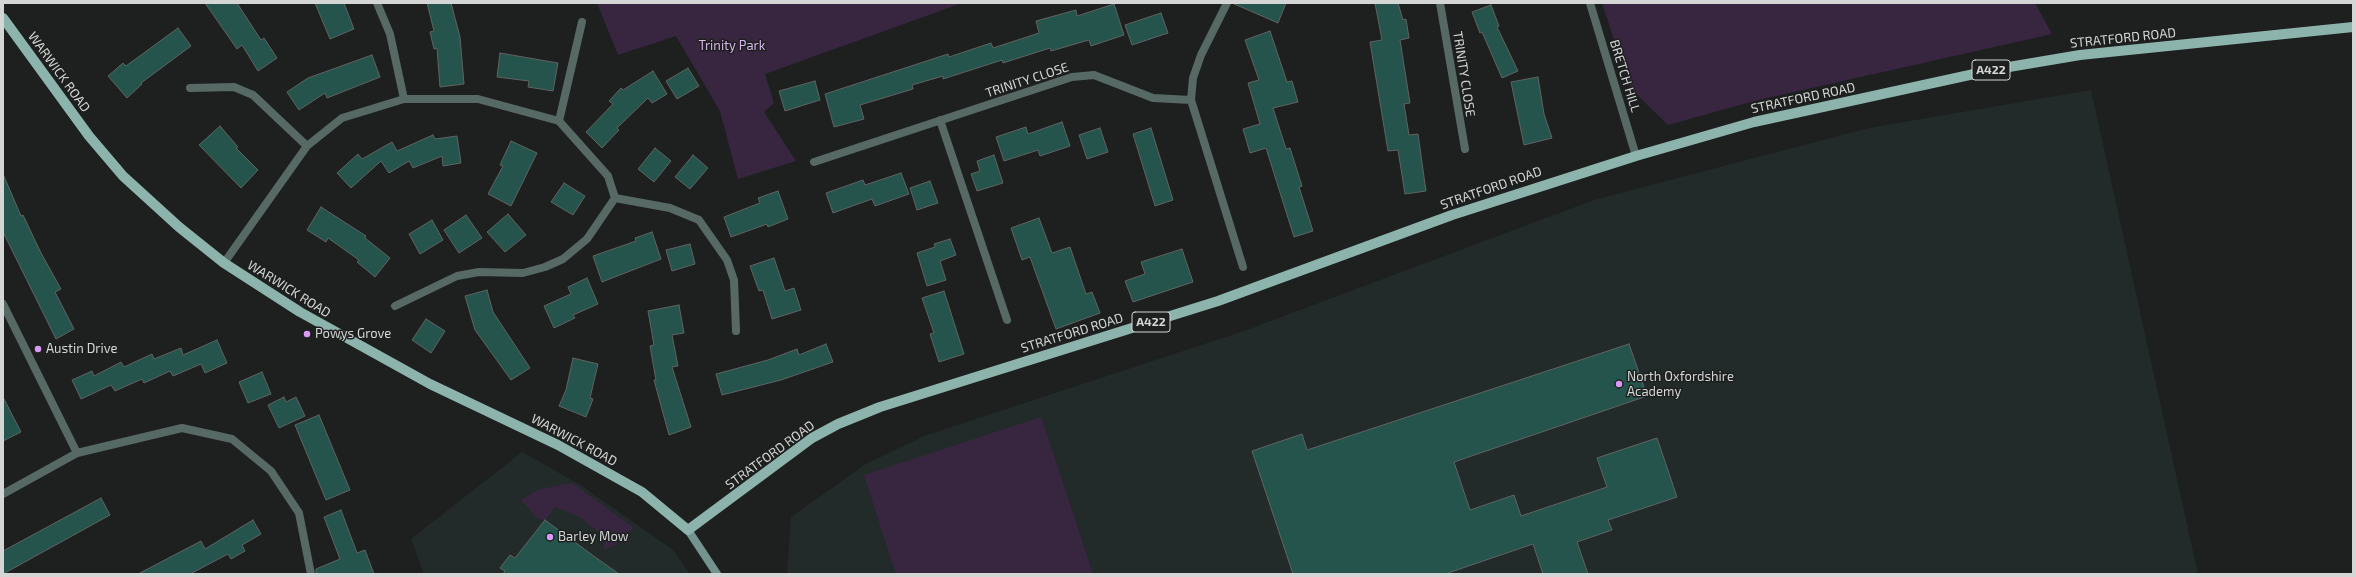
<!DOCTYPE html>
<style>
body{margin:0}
#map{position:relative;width:2356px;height:577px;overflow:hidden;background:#1d201f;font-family:"Exo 2",sans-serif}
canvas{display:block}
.frame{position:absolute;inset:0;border:4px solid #d4d5d5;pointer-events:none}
</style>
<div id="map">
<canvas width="2356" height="577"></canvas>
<div class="frame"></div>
</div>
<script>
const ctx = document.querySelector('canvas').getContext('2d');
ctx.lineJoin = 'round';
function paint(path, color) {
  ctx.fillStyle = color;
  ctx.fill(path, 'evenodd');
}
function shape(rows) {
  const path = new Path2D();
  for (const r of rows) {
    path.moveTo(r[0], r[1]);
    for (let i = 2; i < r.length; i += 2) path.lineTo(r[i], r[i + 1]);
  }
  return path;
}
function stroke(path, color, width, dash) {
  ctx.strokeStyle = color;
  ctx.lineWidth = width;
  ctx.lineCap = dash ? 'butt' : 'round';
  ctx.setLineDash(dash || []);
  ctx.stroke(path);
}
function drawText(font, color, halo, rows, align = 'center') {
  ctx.font = font + ' "Exo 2",sans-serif';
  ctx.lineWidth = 3;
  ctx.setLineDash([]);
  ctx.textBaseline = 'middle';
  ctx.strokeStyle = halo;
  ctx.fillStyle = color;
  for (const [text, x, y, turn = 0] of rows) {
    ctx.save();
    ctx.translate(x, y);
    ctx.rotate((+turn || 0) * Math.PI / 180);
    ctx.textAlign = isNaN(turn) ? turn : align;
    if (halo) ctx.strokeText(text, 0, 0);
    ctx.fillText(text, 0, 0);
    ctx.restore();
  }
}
paint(shape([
 [2091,90,2198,574,787,574,791,517,866,464,924,436,1244,331,1594,200,1869,128],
 [522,452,579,484,673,550,690,574,424,574,411,539]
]), '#222b2a');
paint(shape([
 [597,3,962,3,765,74,774,103,764,112,796,161,738,179,720,111,676,36,618,55],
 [1602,3,2035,3,2052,34,1754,101,1668,125,1630,88],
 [1041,417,1093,574,896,574,864,475],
 [572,483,634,528,620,537,617,544,603,550,606,538,580,517,555,507,545,520,538,519,521,500,540,489]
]), '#382640');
const building = shape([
 [205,3,237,3,261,40,264,38,277,58,258,71,242,45,237,49,205,3],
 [315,3,344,3,354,29,330,39,315,3],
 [427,3,451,3,460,37,464,84,440,87,437,48,434,49,430,32,434,31,427,3],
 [1232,3,1286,3,1278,23,1232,3],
 [1375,3,1398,3,1403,20,1406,19,1409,38,1400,40,1410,103,1404,104,1409,135,1418,134,1426,191,1405,194,1398,150,1388,151,1370,42,1382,40,1375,3],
 [1114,4,1124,35,1091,46,1089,40,1051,51,1050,48,1003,63,1002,60,943,79,943,76,912,85,913,89,860,105,864,119,834,127,825,94,948,54,949,57,991,43,993,48,1039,33,1036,21,1076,10,1077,16,1114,4],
 [1491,5,1499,26,1497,27,1518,71,1502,78,1482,32,1480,33,1472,12,1491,5],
 [1161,13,1168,33,1132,45,1125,25,1161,13],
 [178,28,191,46,141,83,142,84,127,98,108,76,123,63,126,66,178,28],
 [1270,31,1287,82,1292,81,1298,102,1273,108,1286,149,1290,148,1302,186,1299,187,1313,231,1294,237,1266,148,1250,153,1243,129,1260,124,1248,83,1259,80,1245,40,1270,31],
 [500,53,558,63,553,91,528,87,529,81,497,77,500,53],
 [372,55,380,77,327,98,325,93,299,110,287,92,308,78,372,55],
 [688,68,699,86,677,99,666,81,688,68],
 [653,71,667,94,652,103,648,98,617,128,619,130,602,148,586,132,613,104,609,101,621,88,623,90,653,71],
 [1538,77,1544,114,1552,138,1524,145,1511,82,1538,77],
 [815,81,820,100,785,111,779,91,815,81],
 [1062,122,1070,146,1040,156,1038,150,1004,161,996,137,1026,127,1028,134,1062,122],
 [220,126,238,147,236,148,258,170,241,188,199,145,220,126],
 [1100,128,1108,152,1087,159,1079,135,1100,128],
 [1151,128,1173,200,1155,206,1133,134,1151,128],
 [433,135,435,139,457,136,461,163,443,166,442,156,413,168,409,161,389,173,381,161,351,188,337,173,358,154,362,159,392,142,397,151,433,135],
 [511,141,537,153,511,206,488,194,503,166,500,165,511,141],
 [655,148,671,161,654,182,638,169,655,148],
 [693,155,708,168,690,189,675,177,693,155],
 [994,155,1003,183,977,191,971,174,980,171,977,161,994,155],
 [901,173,909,194,875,206,872,199,833,213,826,193,863,180,865,185,901,173],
 [3,174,21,216,23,215,41,253,61,289,55,292,74,329,56,339,3,232,3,174],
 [930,181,938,203,917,210,910,188,930,181],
 [564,183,585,196,573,215,551,202,564,183],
 [778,191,788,219,768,227,767,224,731,237,724,217,760,203,758,198,778,191],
 [321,207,366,236,365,238,390,258,375,277,357,262,359,260,328,238,326,242,307,230,321,207],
 [508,214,526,235,505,252,487,232,508,214],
 [466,215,482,238,459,253,444,230,466,215],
 [1039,218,1052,253,1070,247,1086,294,1092,292,1100,313,1056,329,1030,257,1022,260,1011,228,1039,218],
 [432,220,443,240,420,254,409,234,432,220],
 [652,232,661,259,602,282,593,256,636,241,635,238,652,232],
 [950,239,956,255,940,261,946,280,927,286,917,253,935,247,934,244,950,239],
 [690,244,695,264,672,271,666,250,690,244],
 [1182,249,1193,282,1133,302,1125,281,1145,274,1141,262,1182,249],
 [774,258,785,291,794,288,801,310,772,319,763,290,759,291,750,266,774,258],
 [587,278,598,304,573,315,575,318,554,328,544,306,571,294,568,287,587,278],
 [487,290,493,312,530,368,511,380,475,330,465,296,487,290],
 [944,291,964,354,939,362,930,334,934,333,922,298,944,291],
 [679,305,684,333,672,335,678,366,672,367,691,427,669,435,654,380,656,380,650,346,654,345,648,311,679,305],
 [426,319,445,331,431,353,412,340,426,319],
 [217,340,227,363,205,373,201,364,173,376,170,371,144,383,142,379,115,391,111,385,81,399,72,380,92,371,94,376,121,362,124,367,152,354,154,359,181,348,183,355,217,340],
 [826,344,833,362,781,380,722,395,716,374,768,360,797,349,799,355,826,344],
 [1629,344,1647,396,1454,462,1470,510,1514,495,1521,516,1607,487,1597,458,1657,438,1677,497,1608,520,1612,530,1577,542,1588,574,1543,574,1533,544,1445,574,1293,574,1252,451,1302,434,1307,450,1629,344],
 [573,358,598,364,590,398,593,399,586,417,559,406,566,390,573,358],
 [262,372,271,394,248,403,239,382,262,372],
 [3,397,21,432,3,441,3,397],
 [284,397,286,402,296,397,305,416,279,428,268,405,284,397],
 [319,415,350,490,326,500,295,425,319,415],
 [101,498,110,515,3,574,3,551,101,498],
 [341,510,357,553,365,550,374,574,316,574,316,569,340,559,324,517,341,510],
 [253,520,261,534,242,545,245,551,231,559,228,554,190,574,138,574,201,541,205,549,253,520],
 [545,520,595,557,619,574,503,574,505,571,500,568,510,555,515,558,545,520]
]);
paint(building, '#25544d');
stroke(building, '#606362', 1);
stroke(shape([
 [377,3,390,34,404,99],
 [1227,3,1201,55,1193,78,1191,100,1243,267],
 [1440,3,1465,149],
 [190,88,234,87,253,95,307,146],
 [940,120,1007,320],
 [559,121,582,22],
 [814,162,1072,77,1094,75,1153,98,1191,100],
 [224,263,307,146,342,118,404,99,478,99,559,121,608,176,615,198,670,208,699,220,727,260,734,280,736,331],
 [3,304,77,453],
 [395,306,457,276,479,272,523,273,545,267,563,259,587,239,615,198],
 [3,494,77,453,182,428,232,439,271,471,299,513,311,574]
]), '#566965', 8);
stroke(shape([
 [1590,3,1636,156]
]), '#566965', 8);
stroke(shape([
 [688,530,717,574]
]), '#74938e', 8);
stroke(shape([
 [3,18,89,136,123,176,179,227,224,263,300,312,430,384,558,445,642,492,688,530,812,438,838,424,880,407,1218,301,1452,215,1636,156,1754,122,1997,69,2080,55,2353,27]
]), '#8cb4ad', 10);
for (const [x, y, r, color] of [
 [307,334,4,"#d99af7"],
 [38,349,4,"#d99af7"],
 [1619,384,4,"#d99af7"],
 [550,537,4,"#d99af7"]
]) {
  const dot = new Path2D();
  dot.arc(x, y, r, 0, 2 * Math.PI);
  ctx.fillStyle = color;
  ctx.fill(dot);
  stroke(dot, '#1d201f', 1.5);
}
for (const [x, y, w] of [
 [1991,70,38],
 [1151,322,38]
]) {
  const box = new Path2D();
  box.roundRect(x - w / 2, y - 10, w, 20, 3);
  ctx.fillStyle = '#1d201f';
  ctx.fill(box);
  stroke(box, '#d4d5d5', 1);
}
drawText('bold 12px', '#d4d5d5', null, [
 ["A422",1991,70],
 ["A422",1151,322]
]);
drawText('13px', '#d4d5d5', '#1d201f', [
 ["STRATFORD ROAD",2123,38,-6],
 ["WARWICK ROAD",59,72,54],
 ["TRINITY CLOSE",1464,74,81],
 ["BRETCH HILL",1625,76,73],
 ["TRINITY CLOSE",1027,80,-18],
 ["STRATFORD ROAD",1803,98,-12],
 ["STRATFORD ROAD",1491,188,-19],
 ["WARWICK ROAD",289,289,32],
 ["STRATFORD ROAD",1072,333,-17],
 ["WARWICK ROAD",574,440,28],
 ["STRATFORD ROAD",770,455,-36]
]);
drawText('13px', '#d8b5ea', '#1d201f', [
 ["Trinity Park",732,46]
]);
drawText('13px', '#d4d5d5', '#1d201f', [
 ["Powys Grove",315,334],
 ["Austin Drive",46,349],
 ["North Oxfordshire",1627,377],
 ["Academy",1627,392],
 ["Barley Mow",558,537]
], 'left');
</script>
